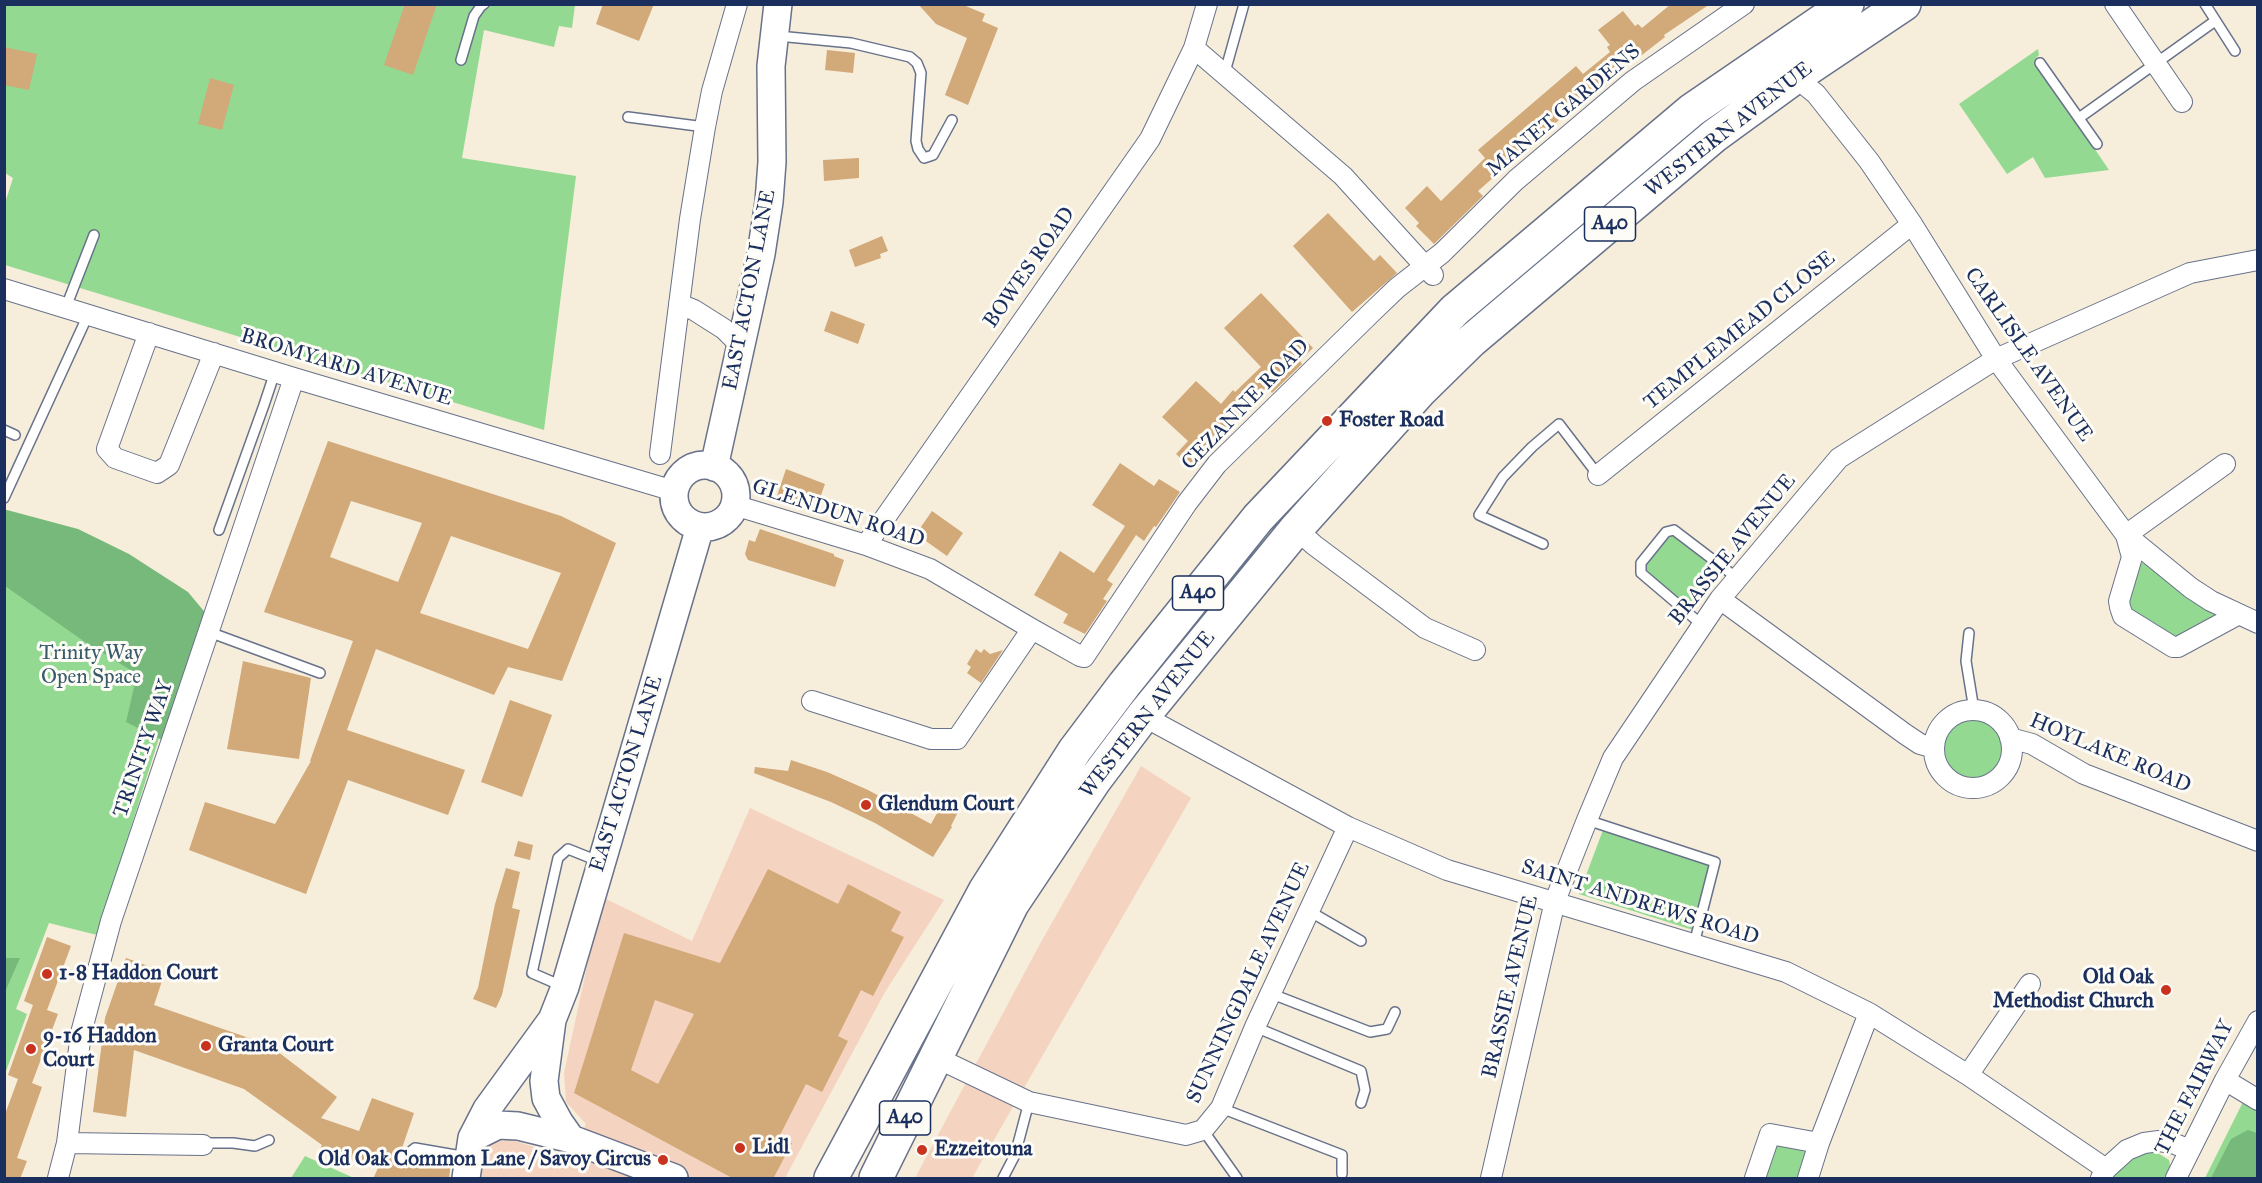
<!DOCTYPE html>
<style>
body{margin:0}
#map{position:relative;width:2262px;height:1183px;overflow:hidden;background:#f6eddb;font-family:"IM FELL Great Primer",serif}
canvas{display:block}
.frame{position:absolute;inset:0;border:6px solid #1b2f5e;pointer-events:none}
</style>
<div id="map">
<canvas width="2262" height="1183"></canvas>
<div class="frame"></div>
</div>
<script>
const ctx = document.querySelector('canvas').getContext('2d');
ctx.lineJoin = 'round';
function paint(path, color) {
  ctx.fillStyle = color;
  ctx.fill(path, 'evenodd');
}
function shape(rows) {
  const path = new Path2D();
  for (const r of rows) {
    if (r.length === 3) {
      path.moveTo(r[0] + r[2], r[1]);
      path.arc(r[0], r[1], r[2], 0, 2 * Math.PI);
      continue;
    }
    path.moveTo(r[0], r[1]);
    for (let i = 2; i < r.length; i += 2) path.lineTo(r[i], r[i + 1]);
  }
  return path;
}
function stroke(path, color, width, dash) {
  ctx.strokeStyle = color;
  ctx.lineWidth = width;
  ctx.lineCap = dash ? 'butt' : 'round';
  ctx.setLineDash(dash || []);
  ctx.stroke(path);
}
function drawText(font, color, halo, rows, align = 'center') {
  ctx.font = font + ' "IM FELL Great Primer",serif';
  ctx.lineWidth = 6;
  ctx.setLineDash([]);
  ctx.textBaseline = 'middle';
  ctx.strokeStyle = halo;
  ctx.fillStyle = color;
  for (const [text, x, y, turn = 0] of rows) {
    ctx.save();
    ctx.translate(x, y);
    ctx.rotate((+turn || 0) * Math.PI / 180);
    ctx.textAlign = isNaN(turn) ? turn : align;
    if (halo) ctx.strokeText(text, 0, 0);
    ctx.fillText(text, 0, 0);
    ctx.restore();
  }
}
paint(shape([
 [1141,766,1191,798,972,1178,915,1178,1041,942],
 [750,808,944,900,885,992,785,1178,479,1178,483,1141,502,1137,570,1158,586,1124,566,1102,564,1073,602,897,692,941]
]), '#f5d3c1');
paint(shape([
 [5,5,575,5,572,28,559,26,554,47,484,30,462,158,576,176,544,430,5,265,5,203,13,178,5,173],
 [2038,49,2039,55,2036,58,2037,64,2109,170,2045,178,2033,157,2007,174,1959,104],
 [1668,535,1673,535,1722,571,1691,610,1644,568,1645,563],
 [5,550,200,608,97,935,49,923,16,1009,27,1014,5,1074],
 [2142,563,2146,564,2224,615,2175,640,2127,611,2133,570],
 [1973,748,30],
 [1603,830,1711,865,1693,930,1579,894],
 [2244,1100,2257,1109,2257,1178,2205,1178],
 [1777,1143,1812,1148,1802,1178,1764,1178],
 [2146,1151,2156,1152,2169,1160,2171,1171,2168,1178,2111,1178,2117,1168,2127,1159],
 [305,1156,354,1178,291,1178]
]), '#94d991');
paint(shape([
 [7,510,78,529,129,554,188,592,208,616,166,742,126,722,137,674,85,642,5,586,4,511],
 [5,958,20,958,5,992,4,958],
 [2248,1130,2257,1133,2257,1177,2211,1178,2231,1139]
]), '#77b97b');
paint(shape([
 [405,4,437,4,413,75,384,65],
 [603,4,654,4,639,41,596,24],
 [918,4,961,4,985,14,982,21,998,28,968,105,945,95,967,38,936,24],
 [1671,4,1710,4,1664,35,1665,37,1610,80,1608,77,1478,191,1483,196,1434,244,1416,226,1419,223,1405,208,1427,186,1441,201,1485,158,1478,150,1576,66,1583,74,1610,52,1607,47,1610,45,1598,30,1623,11,1635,26,1638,24,1642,28],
 [4,47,37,54,29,90,4,85],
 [827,50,855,53,853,73,825,70],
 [210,78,234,85,222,130,198,124],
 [859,158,859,178,824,181,823,160],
 [1328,213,1374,261,1380,255,1397,273,1352,312,1293,246],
 [882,236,888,251,880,254,881,258,855,267,849,250],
 [1261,293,1313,348,1300,361,1302,364,1272,393,1267,387,1192,469,1176,454,1188,441,1162,417,1196,381,1221,404,1233,390,1235,392,1261,367,1224,328],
 [831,311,865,324,858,344,824,331],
 [328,441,561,516,616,543,562,681,508,667,494,695,376,649,347,730,465,770,448,815,348,780,306,894,189,850,205,802,275,824,311,761,310,761,353,641,264,612],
 [351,501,422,523,398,582,330,557],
 [451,536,561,573,528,649,420,613],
 [1120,463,1154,486,1159,479,1180,492,1156,527,1154,526,1144,541,1136,535,1107,580,1113,584,1103,599,1107,601,1085,634,1063,623,1068,614,1034,595,1060,551,1094,573,1125,526,1092,505],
 [786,469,825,484,816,509,777,496],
 [932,511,963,533,947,556,916,534],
 [760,529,834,554,834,556,844,560,835,587,748,560,745,554,749,540,755,542],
 [976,649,981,653,984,649,990,654,1003,650,981,683,967,673,971,667,967,664],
 [243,661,311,678,299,759,227,749],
 [510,700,552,715,522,797,481,782],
 [791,760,827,772,868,790,931,824,945,799,960,808,951,826,952,827,933,857,875,823,831,802,754,773,755,767,788,771],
 [518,841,533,845,530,860,514,856],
 [506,868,520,872,512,908,520,910,502,995,496,1008,473,999,478,988,495,904],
 [768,869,838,904,848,884,901,912,891,931,904,937,873,996,861,990,838,1036,848,1041,822,1092,806,1084,779,1137,792,1143,773,1179,734,1179,574,1093,624,933,720,963],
 [655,1000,694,1014,658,1084,631,1070],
 [47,937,71,946,47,1010,58,1014,32,1083,42,1087,17,1158,27,1161,20,1179,4,1179,4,1117,18,1079,8,1075,33,1005,24,1001],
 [126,958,165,972,154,1005,269,1045,337,1097,321,1118,359,1131,372,1098,414,1113,401,1151,394,1157,394,1164,402,1167,415,1157,451,1162,449,1179,373,1179,378,1168,320,1149,322,1145,244,1089,134,1050,126,1117,93,1112,105,1018]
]), '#d2a978');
const lane = shape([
 [2205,4,2235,51],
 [778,36,851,43,910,57,917,63,921,73,916,141,918,149,924,158,933,155,952,120],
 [461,60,474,16,481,6,484,4],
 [2040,63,2097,144],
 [1225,72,1244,4],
 [628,117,705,127],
 [2079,118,2215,21],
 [66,307,94,235],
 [4,430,15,435],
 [4,498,88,315],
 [219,530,264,405,275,372],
 [1543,544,1479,515,1503,477,1532,447,1559,424,1598,475],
 [1701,624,1641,573,1641,563,1666,532,1674,530,1737,578],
 [209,632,320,673],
 [1969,633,1966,661,1974,710],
 [1587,820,1715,862,1694,944],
 [1309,911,1361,941],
 [562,986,532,973,558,858,568,849,598,861],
 [1272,994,1370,1032,1387,1029,1395,1012],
 [1255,1027,1361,1071,1365,1090,1361,1103],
 [1221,1108,1342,1155,1342,1174],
 [1203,1130,1237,1178],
 [203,1145,211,1143,233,1143,255,1146,269,1140],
 [400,1160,415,1148,467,1157],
 [1003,1178,1015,1155,1029,1102]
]);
const street = shape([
 [2115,4,2182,102],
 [1194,48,1343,176,1433,275],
 [1795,77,1816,94,1869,161,1912,224,1996,359,2126,535,2191,588,2211,601,2258,623],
 [4,289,294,378,674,491],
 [679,304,694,310,724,329,740,345],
 [149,333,107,449,115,458,157,473,169,465,214,353],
 [660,454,690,219,705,127,712,91,737,4],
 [2225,464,2126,535,2132,557,2119,601,2120,607,2123,616,2173,647,2178,647,2239,614],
 [1598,475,1912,224],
 [734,505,866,545,930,569,1032,629,1080,656,1084,657,1187,503,1217,464,1371,313,1397,288,1442,253,1516,180,1633,81,1744,4],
 [1296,529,1314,545,1425,628,1475,650],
 [866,545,1150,139,1194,48,1207,4],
 [1720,599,1905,734,1920,744,1934,748],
 [812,701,931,739,957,739,1032,629],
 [1973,749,39],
 [1143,716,1348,827,1447,870,1786,972,1869,1013,1968,1075,2106,1169],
 [2010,738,2032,744,2084,774,2258,841],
 [935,1057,1029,1102,1186,1135,1203,1130,1221,1108,1255,1027,1348,827],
 [1968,1075,2030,984],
 [2225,1080,2258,1100],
 [67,1143,203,1145],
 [58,1178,67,1143,81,1033,111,921,294,378],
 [1491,1178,1555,901,1587,820,1613,758,1720,599,1839,458,1996,359,2190,273,2258,260],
 [1755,1178,1770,1134,1819,1143],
 [1808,1178,1819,1143,1869,1013],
 [2101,1178,2106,1169,2127,1150,2144,1143,2159,1141,2175,1144,2190,1150],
 [2176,1178,2225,1080,2258,1021]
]);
const secondary = shape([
 [705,496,31],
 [714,467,761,254,769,202,772,162,771,66,778,4],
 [472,1138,498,1125,518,1126,571,1139,674,1178],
 [571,1139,559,1122,546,1098,544,1081,552,1020,565,987,700,527],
 [466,1178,472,1138,487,1109,551,1021]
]);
const highway = shape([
 [831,1178,985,891,1075,750,1124,685,1258,518,1455,310,1692,110,1847,4],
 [876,1178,1012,904,1094,781,1143,716,1296,529,1420,391,1471,341,1714,136,1795,77,1904,4]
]);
stroke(lane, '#68728a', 12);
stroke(street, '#68728a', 22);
stroke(secondary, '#68728a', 30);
stroke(highway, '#68728a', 36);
stroke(lane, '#fff', 9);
stroke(street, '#fff', 20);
stroke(secondary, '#fff', 27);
stroke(highway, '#fff', 33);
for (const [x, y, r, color] of [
 [1327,421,6,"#c8321e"],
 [866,805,6,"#c8321e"],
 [47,974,6,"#c8321e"],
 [2166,990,6,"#c8321e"],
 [206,1046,6,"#c8321e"],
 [31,1049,6,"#c8321e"],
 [740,1148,6,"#c8321e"],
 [922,1150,6,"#c8321e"],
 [663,1160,6,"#c8321e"]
]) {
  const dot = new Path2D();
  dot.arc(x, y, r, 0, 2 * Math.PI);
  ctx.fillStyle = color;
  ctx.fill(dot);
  stroke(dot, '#fdfcf7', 2);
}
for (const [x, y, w] of [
 [1610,224,51],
 [1198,593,51],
 [905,1118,51]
]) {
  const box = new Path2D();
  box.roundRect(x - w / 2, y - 17, w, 34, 4.5);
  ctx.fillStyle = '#fdfcf7';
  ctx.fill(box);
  stroke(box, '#1b2f5e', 1.5);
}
drawText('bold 20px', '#1b2f5e', null, [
 ["A40",1610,224],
 ["A40",1198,593],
 ["A40",905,1118]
]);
drawText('21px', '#1b2f5e', '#fdfcf7', [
 ["MANET GARDENS",1564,111,-40],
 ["WESTERN AVENUE",1729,130,-38],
 ["BOWES ROAD",1030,268,-55],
 ["EAST ACTON LANE",750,290,-79],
 ["TEMPLEMEAD CLOSE",1740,331,-39],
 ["CARLISLE AVENUE",2028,355,55],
 ["BROMYARD AVENUE",346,368,17],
 ["CEZANNE ROAD",1246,405,-46],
 ["GLENDUN ROAD",838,514,18],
 ["BRASSIE AVENUE",1733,550,-51],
 ["WESTERN AVENUE",1148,715,-52],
 ["TRINITY WAY",144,749,-71],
 ["HOYLAKE ROAD",2110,754,23],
 ["EAST ACTON LANE",627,774,-73],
 ["SAINT ANDREWS ROAD",1640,903,17],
 ["SUNNINGDALE AVENUE",1249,983,-65],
 ["BRASSIE AVENUE",1511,987,-77],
 ["THE FAIRWAY",2195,1088,-63]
]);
drawText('bold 21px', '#1b2f5e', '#fdfcf7', [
 ["Foster Road",1339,421],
 ["Glendum Court",878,805],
 ["1-8 Haddon Court",59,974],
 ["Old Oak",2154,978,"right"],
 ["Methodist Church",2154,1002,"right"],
 ["9-16 Haddon",43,1037],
 ["Court",43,1061],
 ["Granta Court",218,1046],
 ["Lidl",752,1148],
 ["Ezzeitouna",934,1150],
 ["Old Oak Common Lane / Savoy Circus",651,1160,"right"]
], 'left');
drawText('21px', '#395a6b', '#fdfcf7', [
 ["Trinity Way",91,654],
 ["Open Space",91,678]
]);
</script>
